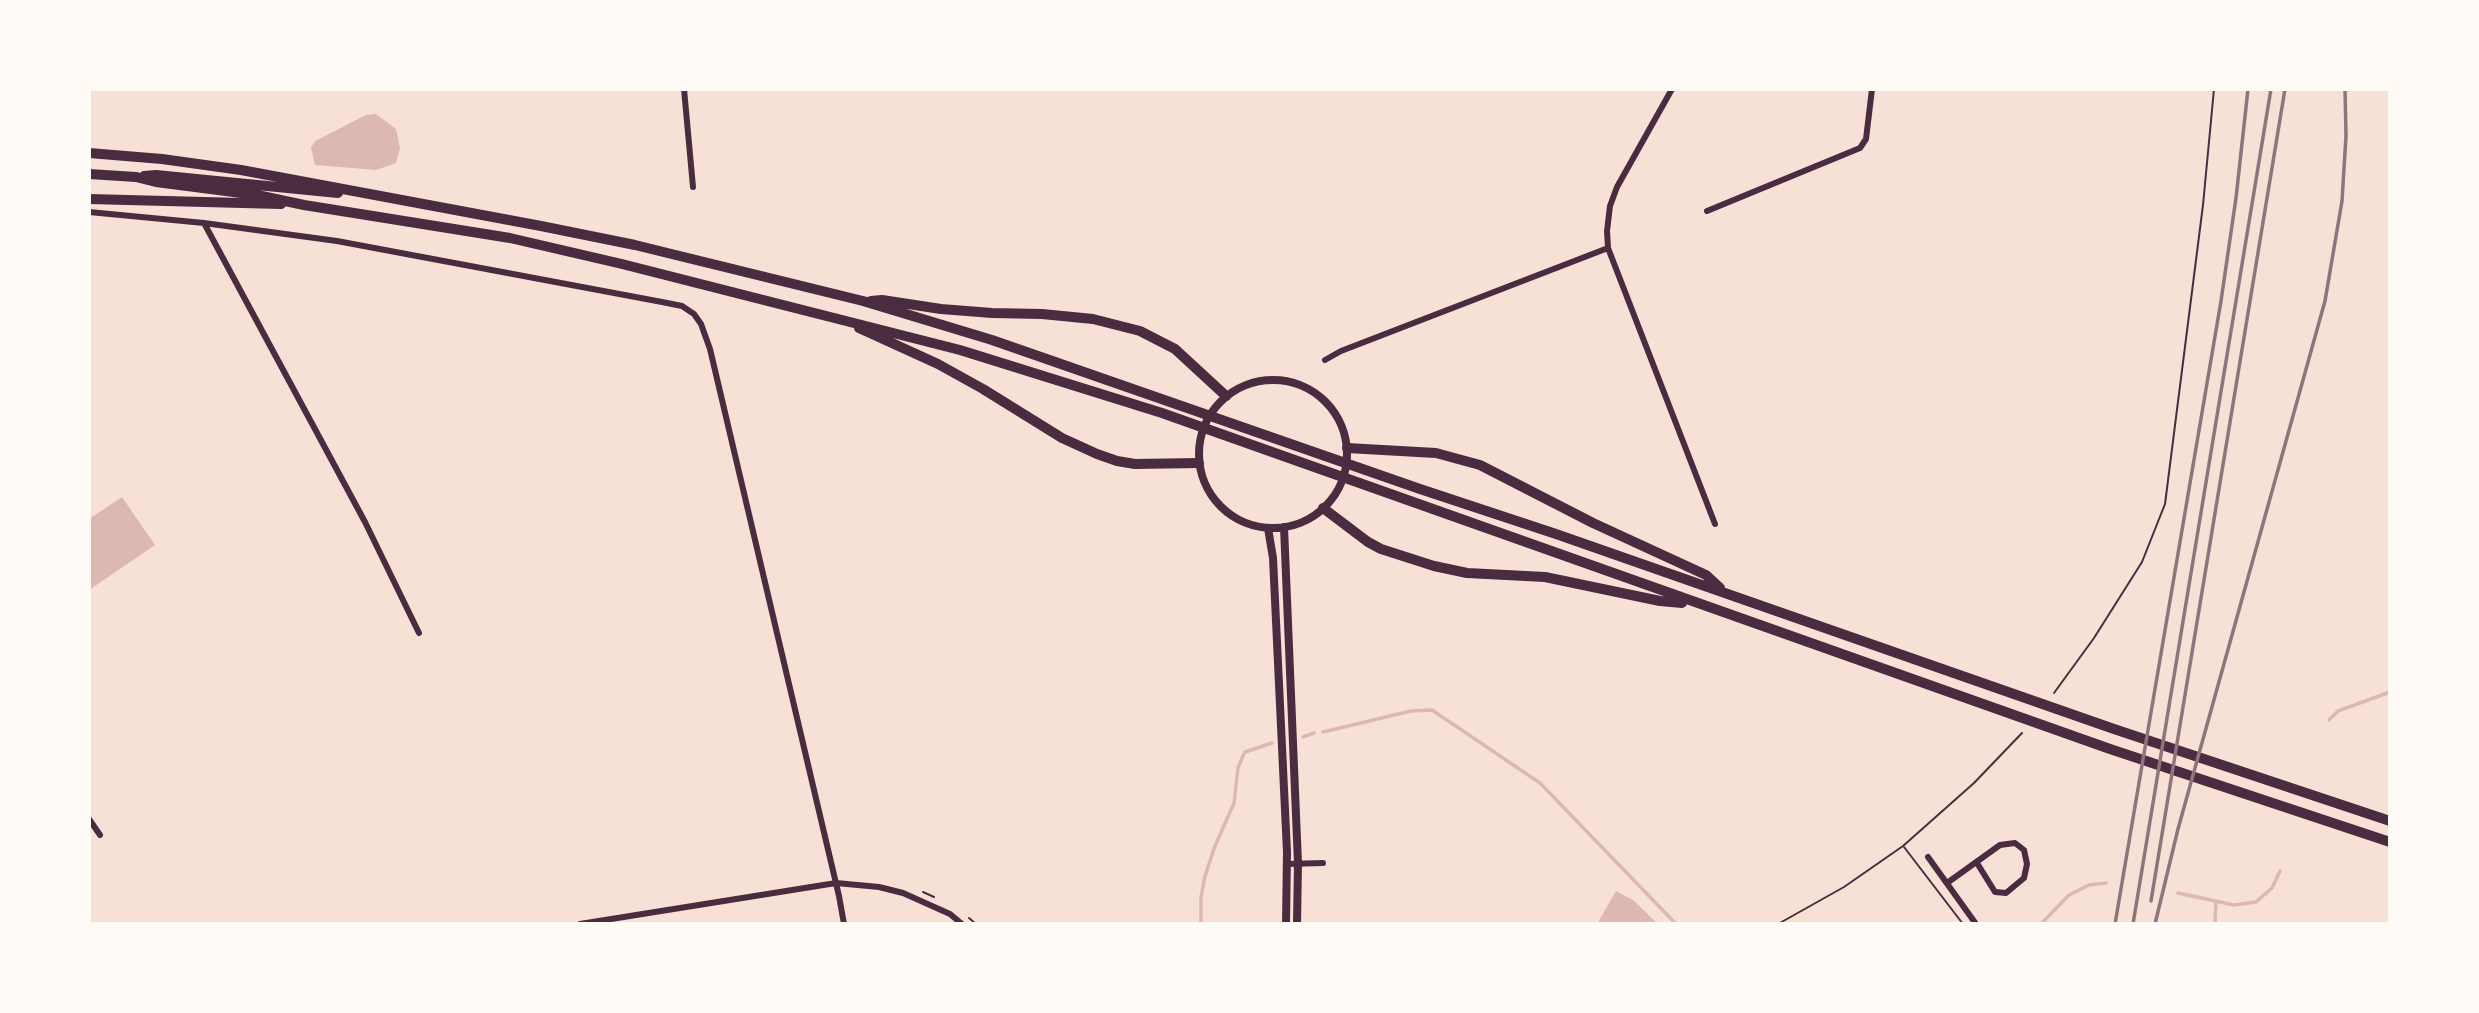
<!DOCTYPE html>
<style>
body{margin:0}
#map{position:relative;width:2479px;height:1013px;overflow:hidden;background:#f7e1d7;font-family:"Fira Sans Condensed",sans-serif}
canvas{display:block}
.frame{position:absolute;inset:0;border:91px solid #fffaf5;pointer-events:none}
</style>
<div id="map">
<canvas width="2479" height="1013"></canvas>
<div class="frame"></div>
</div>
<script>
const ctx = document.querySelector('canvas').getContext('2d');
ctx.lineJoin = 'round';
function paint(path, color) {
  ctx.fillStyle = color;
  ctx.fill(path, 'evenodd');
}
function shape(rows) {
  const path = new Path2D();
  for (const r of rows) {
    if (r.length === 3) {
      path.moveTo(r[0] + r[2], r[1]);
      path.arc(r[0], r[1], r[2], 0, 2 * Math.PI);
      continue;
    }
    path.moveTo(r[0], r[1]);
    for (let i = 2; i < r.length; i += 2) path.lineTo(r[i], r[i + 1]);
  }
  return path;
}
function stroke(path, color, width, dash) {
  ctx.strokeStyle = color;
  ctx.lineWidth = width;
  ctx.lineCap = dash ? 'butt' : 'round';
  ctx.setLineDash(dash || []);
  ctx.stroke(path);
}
paint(shape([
 [376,114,396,129,400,148,396,163,376,170,315,165,311,148,315,141,366,115],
 [122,497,155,545,89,590,89,519],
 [1616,891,1633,900,1658,924,1597,924]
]), '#dcb8b0');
stroke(shape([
 [2329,720,2338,711,2390,692],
 [1323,732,1411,711,1432,710,1540,783,1676,924],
 [1303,737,1314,733],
 [2178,893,2234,905,2256,902,2272,888,2280,871],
 [1201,924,1201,897,1205,876,1215,846,1234,803,1238,768,1242,758,1245,752,1272,743],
 [2041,924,2069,895,2089,885,2106,883],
 [2215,924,2216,901]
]), '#dcb8b0', 3.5);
stroke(shape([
 [2054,693,2094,638,2142,562,2165,504,2203,205,2214,89],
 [1904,847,1963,924],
 [923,892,934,897],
 [969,918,976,924],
 [1778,924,1844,887,1903,846,1974,783,2022,733]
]), '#4a2c40', 2);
stroke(shape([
 [684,89,693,187],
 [1672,89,1617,187,1610,206,1607,231,1608,248,1715,524],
 [1707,211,1860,148,1866,139,1872,89],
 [89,212,204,223,337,241,662,302,682,306,694,314,701,324,710,349,839,896,844,924],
 [204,223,365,522,419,633],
 [1325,360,1341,351,1608,248],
 [89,819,100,835],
 [1928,857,1976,924],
 [1287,864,1323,863],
 [1947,883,2000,845,2015,843,2024,850,2027,864,2024,878,2006,893,1995,892,1977,863],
 [580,924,836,883,879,887,903,893,950,914,962,924]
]), '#4a2c40', 6);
stroke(shape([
 [1273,454,74],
 [1284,527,1298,863,1297,924],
 [1268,528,1273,558,1287,852,1286,924]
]), '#4a2c40', 8);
stroke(shape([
 [89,174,136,177]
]), '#4a2c40', 10);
stroke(shape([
 [89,153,162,159,241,170,541,226,635,245,863,301,992,340,1420,489,1556,534,2114,729,2390,821],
 [144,176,156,175,338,193],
 [136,177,156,182,257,195,304,205,510,238,622,264,960,350,1162,413,2110,749,2390,842],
 [89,199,281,204],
 [871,301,882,300,941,309,992,313,1042,314,1093,319,1140,331,1175,349,1226,396],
 [859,328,938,364,983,389,1062,438,1097,454,1117,461,1135,464,1199,463],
 [1347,448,1436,453,1480,465,1593,523,1706,575,1720,588],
 [1323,508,1368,542,1381,549,1434,566,1467,573,1545,577,1660,601,1682,603]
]), '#4a2c40', 10);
stroke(shape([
 [2151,901,2285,89],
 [2115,924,2221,301,2236,198,2248,89],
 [2133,924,2271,89],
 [2155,924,2178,829,2325,301,2342,201,2346,136,2345,89]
]), '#8f747c', 3.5);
</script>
